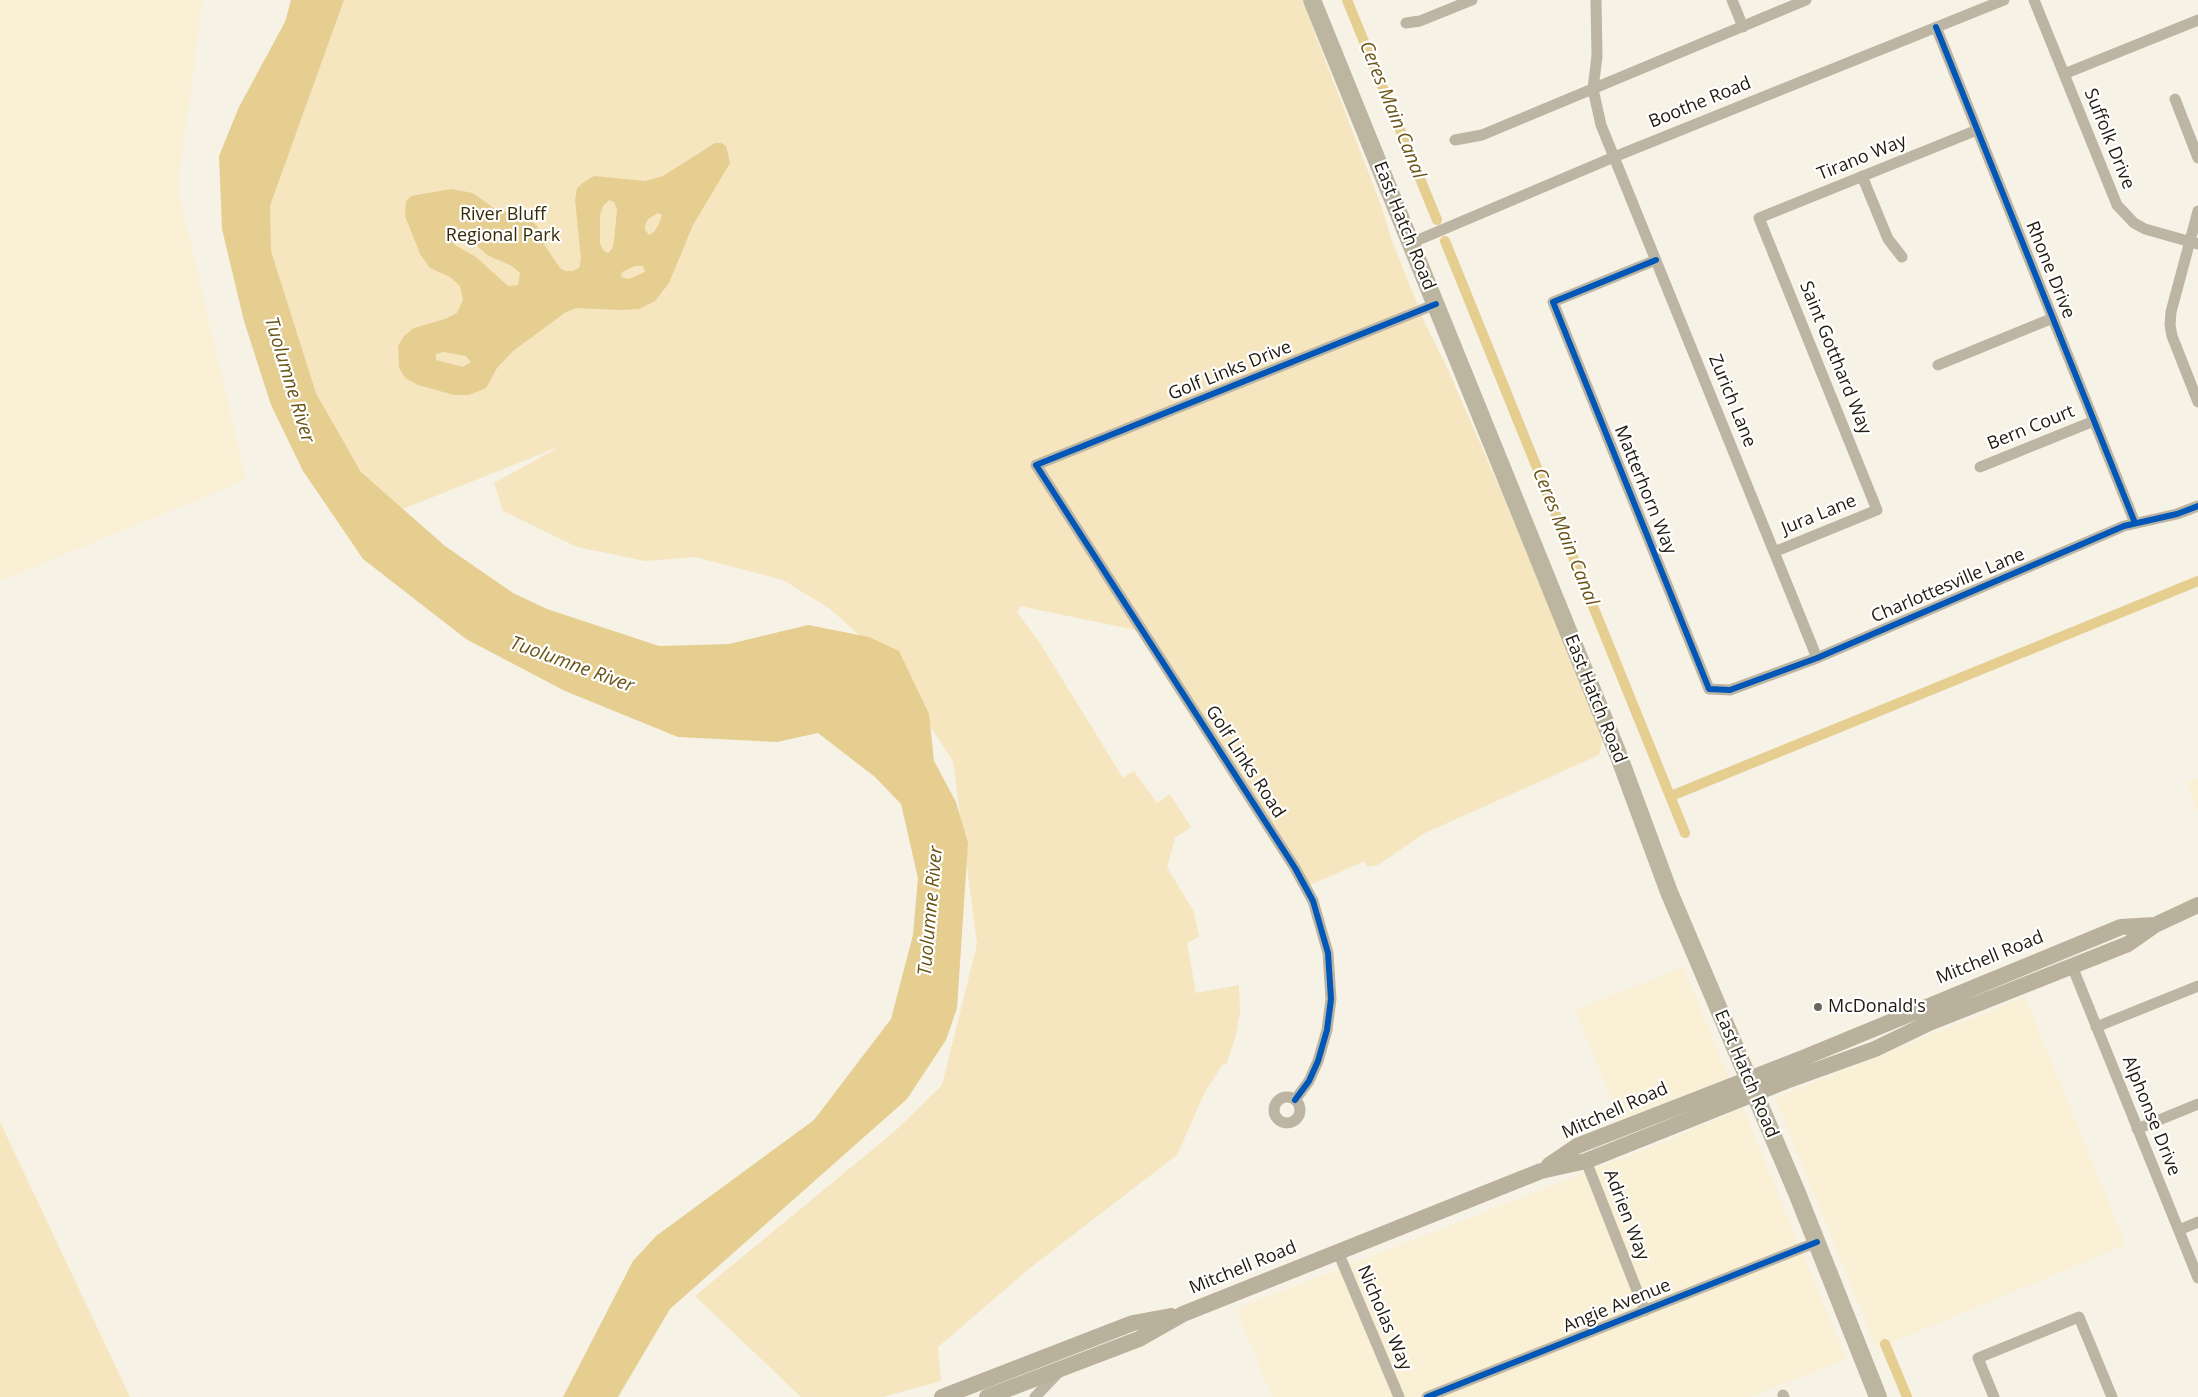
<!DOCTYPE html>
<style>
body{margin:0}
canvas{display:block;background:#f7f2e6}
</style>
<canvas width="2198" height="1397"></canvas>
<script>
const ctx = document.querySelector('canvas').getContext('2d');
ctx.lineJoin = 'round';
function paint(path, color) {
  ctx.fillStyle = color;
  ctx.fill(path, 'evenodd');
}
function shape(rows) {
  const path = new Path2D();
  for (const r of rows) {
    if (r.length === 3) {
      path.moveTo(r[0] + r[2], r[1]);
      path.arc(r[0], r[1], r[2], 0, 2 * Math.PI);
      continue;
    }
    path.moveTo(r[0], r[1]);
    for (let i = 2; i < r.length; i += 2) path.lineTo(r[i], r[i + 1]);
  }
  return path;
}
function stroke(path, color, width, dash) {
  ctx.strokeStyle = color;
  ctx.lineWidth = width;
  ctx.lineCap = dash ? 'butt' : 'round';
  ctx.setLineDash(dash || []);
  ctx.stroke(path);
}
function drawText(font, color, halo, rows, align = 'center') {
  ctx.font = font + ' "Open Sans",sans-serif';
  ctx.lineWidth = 4.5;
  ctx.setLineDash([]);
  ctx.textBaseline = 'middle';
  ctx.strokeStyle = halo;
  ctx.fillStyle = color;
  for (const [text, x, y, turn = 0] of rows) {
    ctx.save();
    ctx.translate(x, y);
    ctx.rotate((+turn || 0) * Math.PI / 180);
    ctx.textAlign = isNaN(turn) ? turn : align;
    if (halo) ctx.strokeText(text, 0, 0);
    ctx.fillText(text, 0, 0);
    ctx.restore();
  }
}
paint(shape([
 [0,0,203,0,178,187,246,480,0,581],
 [2198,778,2198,813,2186,783],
 [1683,967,1729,1077,1620,1120,1575,1010],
 [2025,997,2126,1245,1877,1349,1775,1098],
 [1743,1108,1846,1359,1750,1397,1272,1397,1236,1309,1659,1144]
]), '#faf0d6');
paint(shape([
 [344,0,1302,0,1381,205,1392,241,1424,321,1446,365,1503,496,1604,737,1599,755,1425,833,1378,865,1367,867,1365,861,1310,885,1150,633,1020,606,1017,612,1040,643,1123,778,1134,771,1157,803,1170,794,1191,827,1175,838,1167,867,1194,912,1199,937,1187,943,1196,993,1239,985,1240,1012,1235,1039,1226,1065,1223,1064,1205,1092,1177,1155,1030,1268,938,1347,941,1381,883,1397,801,1397,695,1296,895,1131,942,1085,977,944,953,761,885,658,830,609,783,580,695,557,645,561,577,547,503,511,494,483,561,446,403,509,361,472,316,393,271,251,269,224,270,206],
 [0,1122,130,1397,0,1397]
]), '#f5e6c0');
paint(shape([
 [291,0,344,0,270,206,271,251,316,393,361,472,445,546,513,593,547,609,659,646,729,644,808,625,869,637,899,651,929,714,934,761,956,802,968,843,957,1008,946,1040,907,1099,670,1309,618,1397,563,1397,633,1261,656,1236,814,1120,891,1019,913,935,918,878,901,804,875,777,818,733,777,742,678,737,565,691,466,639,363,559,303,471,271,405,244,321,222,229,219,156,239,107,285,22],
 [715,143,721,143,726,146,730,163,693,225,669,283,655,301,639,309,620,310,576,308,566,312,513,351,497,368,486,388,469,395,454,395,418,385,405,378,399,368,398,346,404,336,414,328,445,319,457,313,463,300,460,286,450,277,430,268,420,254,405,216,406,201,411,196,451,189,473,193,499,212,515,211,527,216,537,226,545,246,560,268,565,271,572,271,579,268,581,259,575,200,577,188,584,182,594,176,645,181,663,176],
 [609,200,614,202,617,209,614,242,612,249,608,253,603,250,600,243,600,215,603,206],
 [658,213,662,215,659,224,654,232,649,235,645,230,645,225,648,219],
 [453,230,461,231,487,255,512,266,520,273,518,285,508,286,476,257,455,245,450,236],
 [635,266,643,266,645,272,629,279,621,277,622,272],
 [443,352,466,356,471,362,463,367,436,360,436,354]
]), '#e5ce90');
stroke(shape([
 [1347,0,1437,220],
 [1445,241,1685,833],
 [1671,796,2198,581],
 [1885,1344,1907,1397]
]), '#e5ce90', 10);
stroke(shape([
 [1596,0,1597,56,1593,89,1601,125,1817,658],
 [1732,0,1743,27],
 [2034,0,2117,205,2134,223,2145,229,2198,244],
 [1406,23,1420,21,1472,0],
 [1936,27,2135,523],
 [2064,74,2198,20],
 [2175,99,2198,158],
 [1455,140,1482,135,1806,0],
 [1862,176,1888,239,1902,257],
 [2198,211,2171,312,2170,325,2172,336,2198,402],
 [1411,243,1614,157,2004,0],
 [1656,260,1553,302,1709,689,1730,690,1817,658,2124,526,2177,514,2198,506],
 [1938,365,2053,318],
 [1980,467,2094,421],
 [1774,552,1877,510,1759,218,1977,130],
 [2072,966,2198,1278],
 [2096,1027,2198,986],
 [1287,1110,13],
 [1295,1100,1309,1081,1318,1061,1327,1030,1331,999,1328,953,1313,901,1295,868,1036,465,1436,304],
 [2137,1129,2198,1104],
 [1586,1161,1645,1311],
 [2179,1230,2198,1222],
 [1338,1252,1399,1397],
 [1783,1395,1784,1397],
 [1035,1397,1058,1373],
 [1427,1397,1817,1242],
 [1994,1397,1978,1358,2079,1317,2112,1397]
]), '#bcb5a3', 11);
stroke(shape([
 [1549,1165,1577,1146,1803,1058,2121,927,2154,925],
 [942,1397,1133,1323,1171,1316],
 [987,1397,1139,1339,1183,1314,1541,1171,1586,1161,1786,1081,1875,1049,1929,1023,2128,944,2155,925,2198,905]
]), '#bab19d', 16);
stroke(shape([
 [1312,0,1618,754,1669,892,1797,1193,1878,1397]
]), '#bcb6a1', 18);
stroke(shape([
 [1936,27,2135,523],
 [1656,260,1553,302,1709,689,1730,690,1817,658,2124,526,2177,514,2198,506],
 [1295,1100,1309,1081,1318,1061,1327,1030,1331,999,1328,953,1313,901,1295,868,1036,465,1436,304],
 [1427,1397,1817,1242]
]), '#0057b8', 6);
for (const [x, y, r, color] of [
 [1818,1007,5,"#6b665b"]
]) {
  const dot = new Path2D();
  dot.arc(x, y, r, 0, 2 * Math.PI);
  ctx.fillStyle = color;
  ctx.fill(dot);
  stroke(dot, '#fff', 2);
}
drawText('18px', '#1f1b10', '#fff', [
 ["Boothe Road",1700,103,-22],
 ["Suffolk Drive",2109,139,68],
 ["Tirano Way",1862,158,-22],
 ["East Hatch Road",1404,226,68],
 ["Rhone Drive",2050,270,68],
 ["Saint Gotthard Way",1835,358,68],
 ["Golf Links Drive",1230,371,-22],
 ["Zurich Lane",1732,401,68],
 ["Bern Court",2031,428,-22],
 ["Matterhorn Way",1645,490,68],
 ["Jura Lane",1819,515,-22],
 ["Charlottesville Lane",1948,586,-23],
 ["East Hatch Road",1595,699,68],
 ["Golf Links Road",1245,762,57],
 ["Mitchell Road",1990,958,-22],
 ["East Hatch Road",1746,1074,67],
 ["Mitchell Road",1615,1111,-24],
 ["Alphonse Drive",2151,1116,68],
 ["Adrien Way",1626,1215,69],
 ["Mitchell Road",1243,1268,-22],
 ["Angie Avenue",1617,1306,-22],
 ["Nicholas Way",1384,1318,67]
]);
drawText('18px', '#372b05', '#fff', [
 ["River Bluff",503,215],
 ["Regional Park",503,236]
]);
drawText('18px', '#1f1b10', '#fff', [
 ["McDonald's",1828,1007]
], 'left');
drawText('italic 19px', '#6a5415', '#fff', [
 ["Ceres Main Canal",1392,110,68],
 ["Tuolumne River",289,380,73],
 ["Ceres Main Canal",1565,537,68],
 ["Tuolumne River",572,665,20],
 ["Tuolumne River",931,911,-85]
]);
</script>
